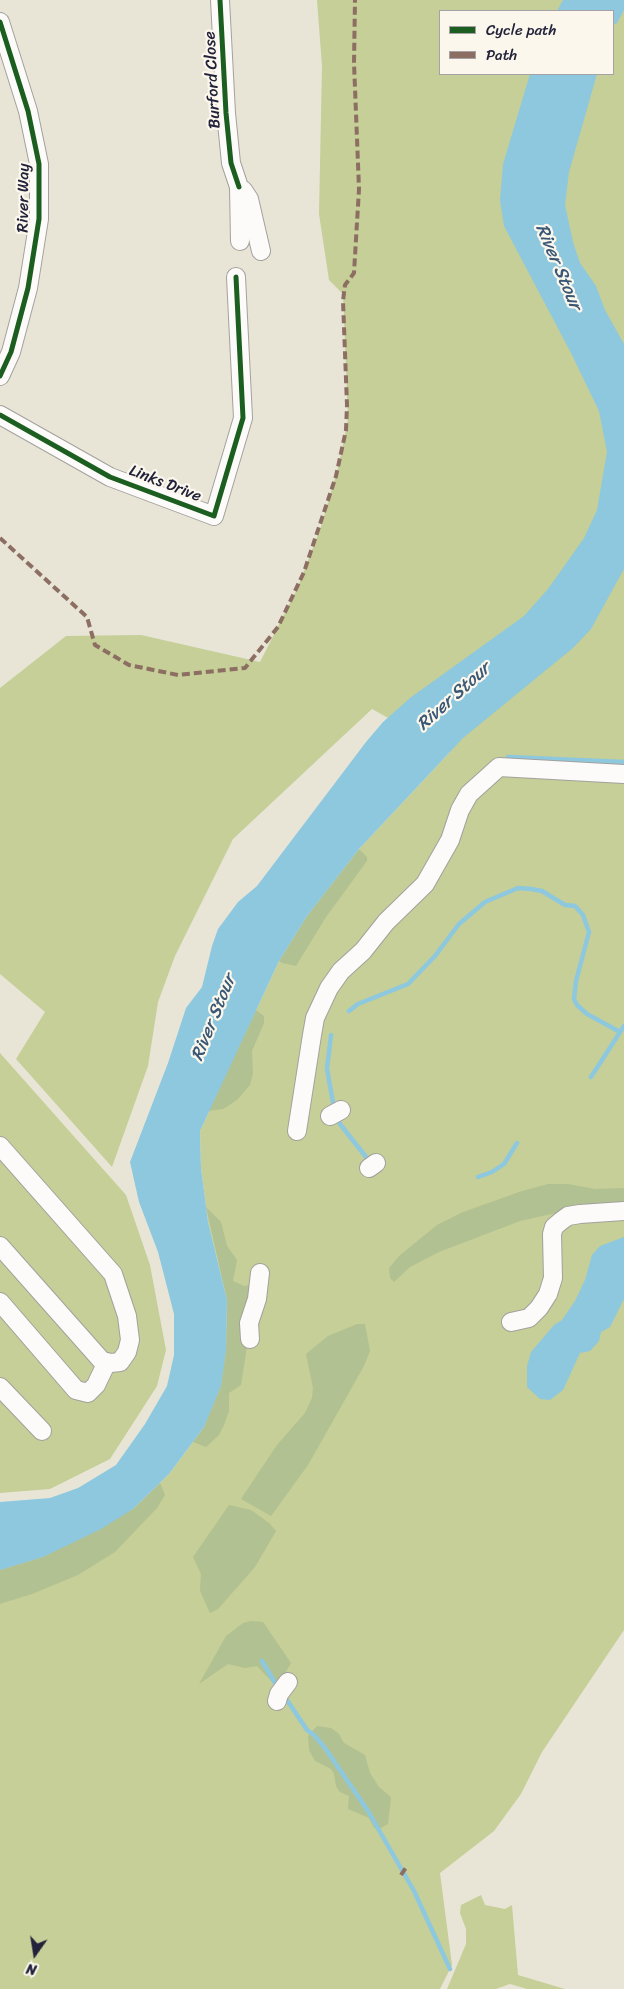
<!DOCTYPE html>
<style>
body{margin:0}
#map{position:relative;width:624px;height:1989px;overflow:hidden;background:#e8e5d7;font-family:Sriracha,sans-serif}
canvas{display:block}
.legend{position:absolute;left:439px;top:10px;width:175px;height:65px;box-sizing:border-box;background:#fbf7ec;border:1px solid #a4a2a5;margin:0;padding:6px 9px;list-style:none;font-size:15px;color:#22223b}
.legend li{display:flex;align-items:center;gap:10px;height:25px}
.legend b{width:25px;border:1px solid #a4a2a5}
.north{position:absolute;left:10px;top:1929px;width:50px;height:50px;-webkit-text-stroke:4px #fbf7ec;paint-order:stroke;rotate:193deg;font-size:14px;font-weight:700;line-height:20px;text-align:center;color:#22223b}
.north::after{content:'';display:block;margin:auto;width:18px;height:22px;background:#22223b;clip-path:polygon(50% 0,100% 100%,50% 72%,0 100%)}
</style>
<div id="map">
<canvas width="624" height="1989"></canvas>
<ul class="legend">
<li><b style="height:6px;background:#1b5e20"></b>Cycle path</li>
<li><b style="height:6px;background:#8d6e63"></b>Path</li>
</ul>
<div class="north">N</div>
</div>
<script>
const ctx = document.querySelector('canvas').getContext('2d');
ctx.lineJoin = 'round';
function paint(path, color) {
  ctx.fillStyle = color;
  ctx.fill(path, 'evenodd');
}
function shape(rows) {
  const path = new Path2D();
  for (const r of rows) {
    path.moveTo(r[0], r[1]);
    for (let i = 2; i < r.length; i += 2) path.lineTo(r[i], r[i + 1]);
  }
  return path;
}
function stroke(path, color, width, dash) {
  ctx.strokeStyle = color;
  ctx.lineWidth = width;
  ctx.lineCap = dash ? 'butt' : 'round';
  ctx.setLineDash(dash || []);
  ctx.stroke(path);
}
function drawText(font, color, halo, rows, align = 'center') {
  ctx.font = font + ' Sriracha,sans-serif';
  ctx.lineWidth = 4.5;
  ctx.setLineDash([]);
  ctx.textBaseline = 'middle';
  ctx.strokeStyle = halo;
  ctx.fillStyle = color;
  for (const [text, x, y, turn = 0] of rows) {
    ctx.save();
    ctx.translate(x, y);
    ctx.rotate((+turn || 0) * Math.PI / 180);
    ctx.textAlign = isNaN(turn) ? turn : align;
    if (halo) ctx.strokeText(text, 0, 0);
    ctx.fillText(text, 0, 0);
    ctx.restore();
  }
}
paint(shape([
 [317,0,624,0,624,1630,542,1752,521,1794,494,1831,440,1873,452,1965,440,1989,0,1989,0,1570,133,1509,169,1474,204,1427,226,1350,227,1300,208,1222,201,1168,200,1131,279,961,307,916,359,849,450,752,372,709,233,839,175,956,158,1002,148,1066,112,1167,16,1059,45,1012,0,974,0,688,66,636,141,635,260,662,297,589,321,527,339,464,348,419,343,294,329,280,319,214,322,66],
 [440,11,613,11,613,74,440,74],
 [0,1053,126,1195,150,1265,166,1350,157,1386,110,1459,50,1489,0,1493],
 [481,1895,485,1905,505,1909,512,1905,518,1975,565,1989,527,1989,510,1984,496,1989,447,1989,466,1944,466,1929,460,1913,461,1905]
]), '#c5cf97');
paint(shape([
 [359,849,367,857,367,861,326,917,296,966,282,963,279,961,307,916],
 [256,1010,264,1016,264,1023,252,1051,253,1073,250,1085,237,1100,223,1109,208,1111],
 [548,1184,568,1184,595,1189,624,1188,624,1207,574,1209,520,1221,439,1252,410,1267,394,1282,390,1278,389,1268,399,1256,437,1225,463,1212,522,1191],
 [206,1207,221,1222,227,1246,237,1260,233,1281,244,1286,251,1285,248,1340,241,1385,229,1393,229,1411,224,1425,219,1435,206,1447,193,1442,204,1427,221,1386,226,1350,227,1300],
 [357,1324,365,1324,370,1351,364,1366,308,1465,271,1516,241,1499,277,1445,305,1413,312,1398,313,1388,306,1354,328,1336],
 [160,1483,165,1495,157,1508,115,1552,78,1575,32,1594,0,1604,0,1570,43,1557,133,1509],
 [229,1505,251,1510,269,1523,276,1531,255,1567,218,1609,210,1613,200,1591,201,1574,193,1557],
 [251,1621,263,1622,291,1663,277,1687,257,1666,245,1668,228,1664,199,1684,226,1636,243,1623],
 [317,1726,331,1728,339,1734,344,1743,365,1755,370,1773,379,1787,391,1797,388,1824,379,1829,374,1828,369,1818,348,1809,349,1796,340,1792,336,1786,334,1774,331,1769,315,1761,309,1750,308,1736]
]), '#b2c191');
paint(shape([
 [563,0,624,0,624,10,617,23,613,25,613,11,557,11],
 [530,74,597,74,569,172,565,205,573,242,580,263,596,286,605,310,624,344,624,569,591,629,573,648,463,738,435,768,359,849,307,916,279,961,200,1131,201,1168,208,1222,227,1300,226,1350,221,1386,204,1427,169,1474,133,1509,101,1529,43,1557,0,1570,0,1502,50,1498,78,1488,116,1465,145,1424,167,1386,174,1355,174,1314,158,1252,139,1202,130,1162,168,1063,186,1008,202,987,212,946,218,929,238,902,257,886,366,742,383,722,410,698,524,616,548,589,584,538,597,510,607,452,599,411,571,353,504,226,500,200,503,164],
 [624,1237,624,1299,610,1327,601,1332,599,1341,590,1351,580,1353,563,1390,550,1400,540,1399,527,1387,527,1366,531,1352,554,1325,562,1320,575,1301,585,1280,592,1255,600,1246]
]), '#8dc8df');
stroke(shape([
 [508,757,624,762],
 [349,1011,358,1004,408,984,435,956,459,924,485,902,518,888,531,889,542,891,565,905,575,906,583,915,589,932,576,981,574,999,577,1005,587,1014,620,1032],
 [331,1035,327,1069,334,1108],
 [591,1077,624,1026],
 [337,1115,340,1124,370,1162],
 [478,1177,492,1172,504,1164,517,1143],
 [262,1661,278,1688],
 [283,1694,307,1730,314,1735,325,1748,368,1811,414,1891,450,1969]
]), '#8dc8df', 4.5);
const minor = shape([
 [220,0,226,113,231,163,239,187,240,241],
 [0,22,28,111,39,164,39,219,28,288,11,352,0,376],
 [243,190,249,199,261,251],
 [0,415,110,477,214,516,243,418,236,277],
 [330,1116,341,1110],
 [297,1131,312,1035,315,1018,329,988,341,971,363,951,386,922,425,884,450,840,460,810,469,794,499,767,624,774],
 [0,1146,113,1274,127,1316,130,1340,127,1352,120,1362,111,1363,102,1361,0,1246],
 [369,1168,376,1163],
 [0,1302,76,1390,88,1393,96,1385,107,1362],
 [511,1322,529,1318,539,1308,548,1294,553,1278,552,1234,554,1227,561,1221,568,1216,580,1214,624,1211],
 [250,1339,249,1323,257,1299,260,1273],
 [0,1387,42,1431],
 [277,1701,279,1694,288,1682]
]);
stroke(minor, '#a3a19d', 20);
stroke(minor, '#fcfbf9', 18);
stroke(shape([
 [0,538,87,617,95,645,129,665,178,675,245,668,278,627,304,572,336,476,346,430,347,405,343,301,345,285,354,273,359,189,354,63,355,0],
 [401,1875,407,1866]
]), '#8d6e63', 4, [8, 4]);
stroke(shape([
 [220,0,226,113,231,163,239,187],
 [0,22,28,111,39,164,39,219,28,288,11,352,0,376],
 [0,415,110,477,214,516,243,418,236,277]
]), '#1b5e20', 5);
drawText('16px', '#22223b', '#fbf7ec', [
 ["Burford Close",213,80,-93],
 ["River Way",24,198,-89],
 ["Links Drive",165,484,21]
]);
drawText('italic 18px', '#3a5875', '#fbf7ec', [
 ["River Stour",558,267,67],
 ["River Stour",454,697,-42],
 ["River Stour",214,1018,-68]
]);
</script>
